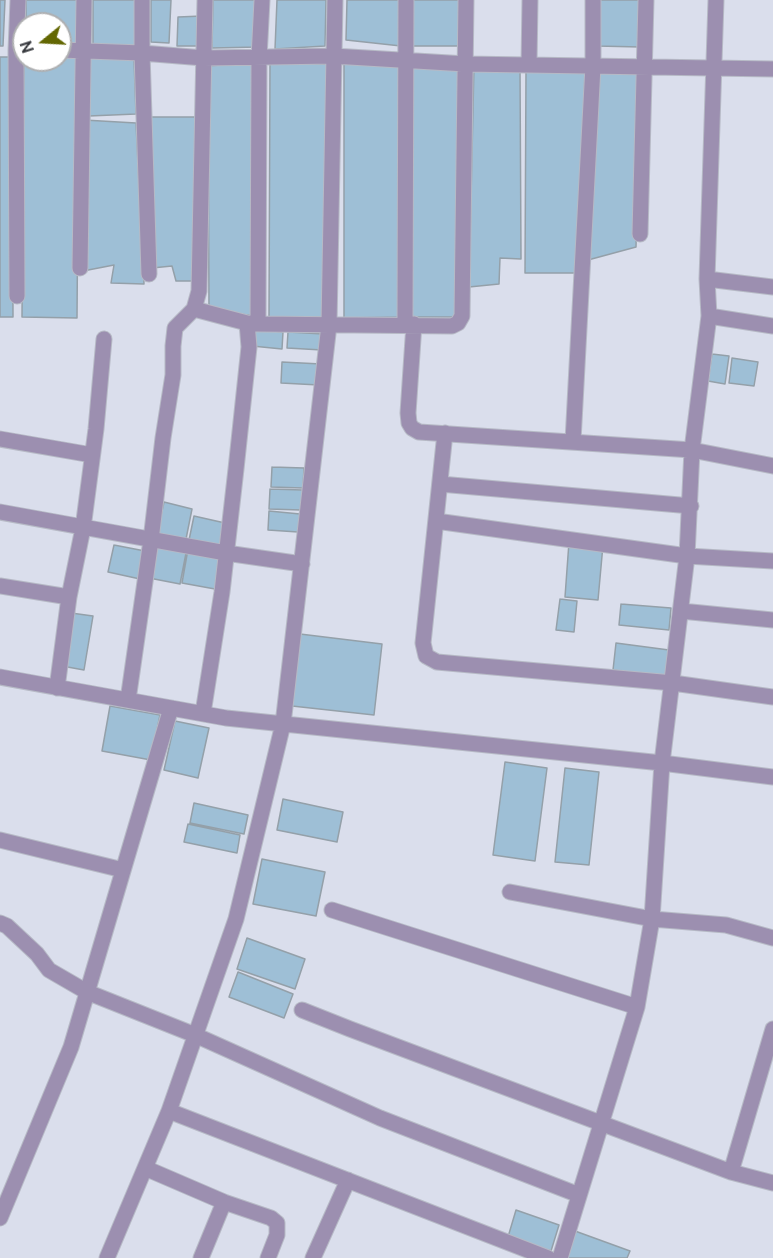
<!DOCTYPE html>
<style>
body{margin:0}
#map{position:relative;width:773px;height:1258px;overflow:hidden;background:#dadeec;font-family:Ubuntu,sans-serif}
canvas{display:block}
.north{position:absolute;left:12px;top:12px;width:60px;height:60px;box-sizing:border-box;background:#fff;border:2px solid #aeafb1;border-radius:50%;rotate:252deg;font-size:16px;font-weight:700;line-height:24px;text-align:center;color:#35373c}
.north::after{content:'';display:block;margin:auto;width:21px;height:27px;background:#636703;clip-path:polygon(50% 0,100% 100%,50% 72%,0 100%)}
</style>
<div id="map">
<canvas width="773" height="1258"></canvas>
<div class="north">N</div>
</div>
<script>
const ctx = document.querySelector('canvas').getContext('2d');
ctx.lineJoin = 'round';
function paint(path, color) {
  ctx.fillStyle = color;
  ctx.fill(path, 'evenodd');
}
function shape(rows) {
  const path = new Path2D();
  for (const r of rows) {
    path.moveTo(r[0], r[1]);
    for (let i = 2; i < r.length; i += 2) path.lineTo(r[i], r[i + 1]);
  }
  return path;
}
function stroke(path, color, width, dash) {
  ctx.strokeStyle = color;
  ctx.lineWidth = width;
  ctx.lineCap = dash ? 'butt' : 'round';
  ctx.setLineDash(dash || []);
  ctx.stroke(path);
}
const building = shape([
 [0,0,5,0,3,46,0,46,0,0],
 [26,0,80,0,79,43,60,43,60,24,26,24,26,0],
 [93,0,138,0,137,46,93,44,93,0],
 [151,0,171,0,169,43,151,42,151,0],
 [213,0,260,0,258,47,212,48,213,0],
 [277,0,326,0,325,46,275,49,277,0],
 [347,0,402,0,401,46,346,40,347,0],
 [411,0,462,0,462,46,410,46,411,0],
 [598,0,641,0,640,47,597,46,598,0],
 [202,16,202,46,177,46,178,17,202,16],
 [24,54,24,60,60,60,60,57,79,58,77,318,22,317,24,54],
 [90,55,134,59,136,114,89,116,90,55],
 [0,57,12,57,13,317,0,317,0,57],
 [256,62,255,316,209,310,208,66,256,62],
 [270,62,327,64,327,317,269,318,270,62],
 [344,63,402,63,403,317,344,318,344,63],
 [413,64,465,69,457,317,407,317,413,64],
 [474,65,520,69,521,259,500,258,499,284,469,287,474,65],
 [585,71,579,273,525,273,526,72,585,71],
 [596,72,640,73,636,247,588,260,596,72],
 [149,117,199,117,196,281,176,281,172,266,152,268,149,117],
 [84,120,136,123,144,284,111,283,114,265,83,271,84,120],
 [253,329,283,332,282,349,252,346,253,329],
 [288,332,323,334,322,350,287,348,288,332],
 [712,354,729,356,725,384,708,381,712,354],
 [732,358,758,362,754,386,729,383,732,358],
 [282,362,321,364,319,385,281,383,282,362],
 [272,467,304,468,303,488,271,487,272,467],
 [270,489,303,490,301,510,269,509,270,489],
 [164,502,192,509,185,544,156,538,164,502],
 [269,511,300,514,298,532,268,530,269,511],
 [194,516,225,523,219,552,188,545,194,516],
 [156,542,187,548,180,584,149,578,156,542],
 [569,542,603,545,598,600,565,597,569,542],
 [114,545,145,551,140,579,108,572,114,545],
 [188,549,221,555,215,589,182,583,188,549],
 [560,599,577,601,574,632,556,630,560,599],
 [621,604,671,608,669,630,619,625,621,604],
 [71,613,93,616,84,670,62,666,71,613],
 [300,634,382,644,374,715,292,706,300,634],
 [616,643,669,650,665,677,613,670,616,643],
 [110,706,160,715,151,760,102,751,110,706],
 [175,721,209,728,198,778,164,770,175,721],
 [505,762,547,768,535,861,493,855,505,762],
 [565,768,599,772,589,865,555,862,565,768],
 [283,799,343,812,337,842,277,830,283,799],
 [194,803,248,815,244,834,190,823,194,803],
 [188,824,240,835,237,853,184,842,188,824],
 [262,859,325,872,316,916,253,904,262,859],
 [247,938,305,959,295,989,237,969,247,938],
 [238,972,293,994,284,1018,229,997,238,972],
 [516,1210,559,1225,551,1251,508,1237,516,1210],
 [575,1231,630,1251,627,1258,565,1258,575,1231]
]);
paint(building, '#9ebfd6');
stroke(building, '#94a0a9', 1.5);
const minor = shape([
 [142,0,142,53,149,274],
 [60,50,142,53,204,58,333,56,466,64,773,69],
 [529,65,530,0],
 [640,234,646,0],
 [80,268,84,0],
 [707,279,773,287],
 [17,296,16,51,18,0],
 [194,309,247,323],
 [709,316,773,326],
 [258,324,452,326,458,323,462,316,466,0],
 [405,324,406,0],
 [414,324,408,413,409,423,412,428,419,432,692,450,773,466],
 [445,433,423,643,426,656,437,662,673,683,773,697],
 [0,439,92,455],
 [573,441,593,66,593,0],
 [440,484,691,506],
 [0,512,226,553,302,564],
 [436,521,687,556,773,561],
 [0,586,69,597],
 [681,611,773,620],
 [0,677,226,718,662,763,773,777],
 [57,688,69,597,83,528,96,429,104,339],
 [128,700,151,540,163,438,173,375,173,346,175,328,194,309,199,291,205,0],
 [203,713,222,592,236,469,249,347,247,323,258,324,259,58,262,0],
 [0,840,123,870],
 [510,892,652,919,726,925,773,938],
 [332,910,637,1007],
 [0,923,7,926,37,954,49,970,87,992,195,1035,380,1118,579,1195],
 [302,1010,350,1029,731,1172,773,1183],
 [169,1111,548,1258],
 [145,1168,224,1202,271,1218,277,1223,277,1235,268,1258],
 [731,1172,773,1029],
 [0,1218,71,1047,171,708],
 [107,1258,169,1111,236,919,283,724,329,325,335,0],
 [201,1258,224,1202],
 [313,1258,348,1180],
 [560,1258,637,1007,652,919,662,763,687,556,692,450,709,316,707,279,716,0]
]);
stroke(minor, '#b6b9c5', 17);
stroke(minor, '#9c8fb0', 15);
</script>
